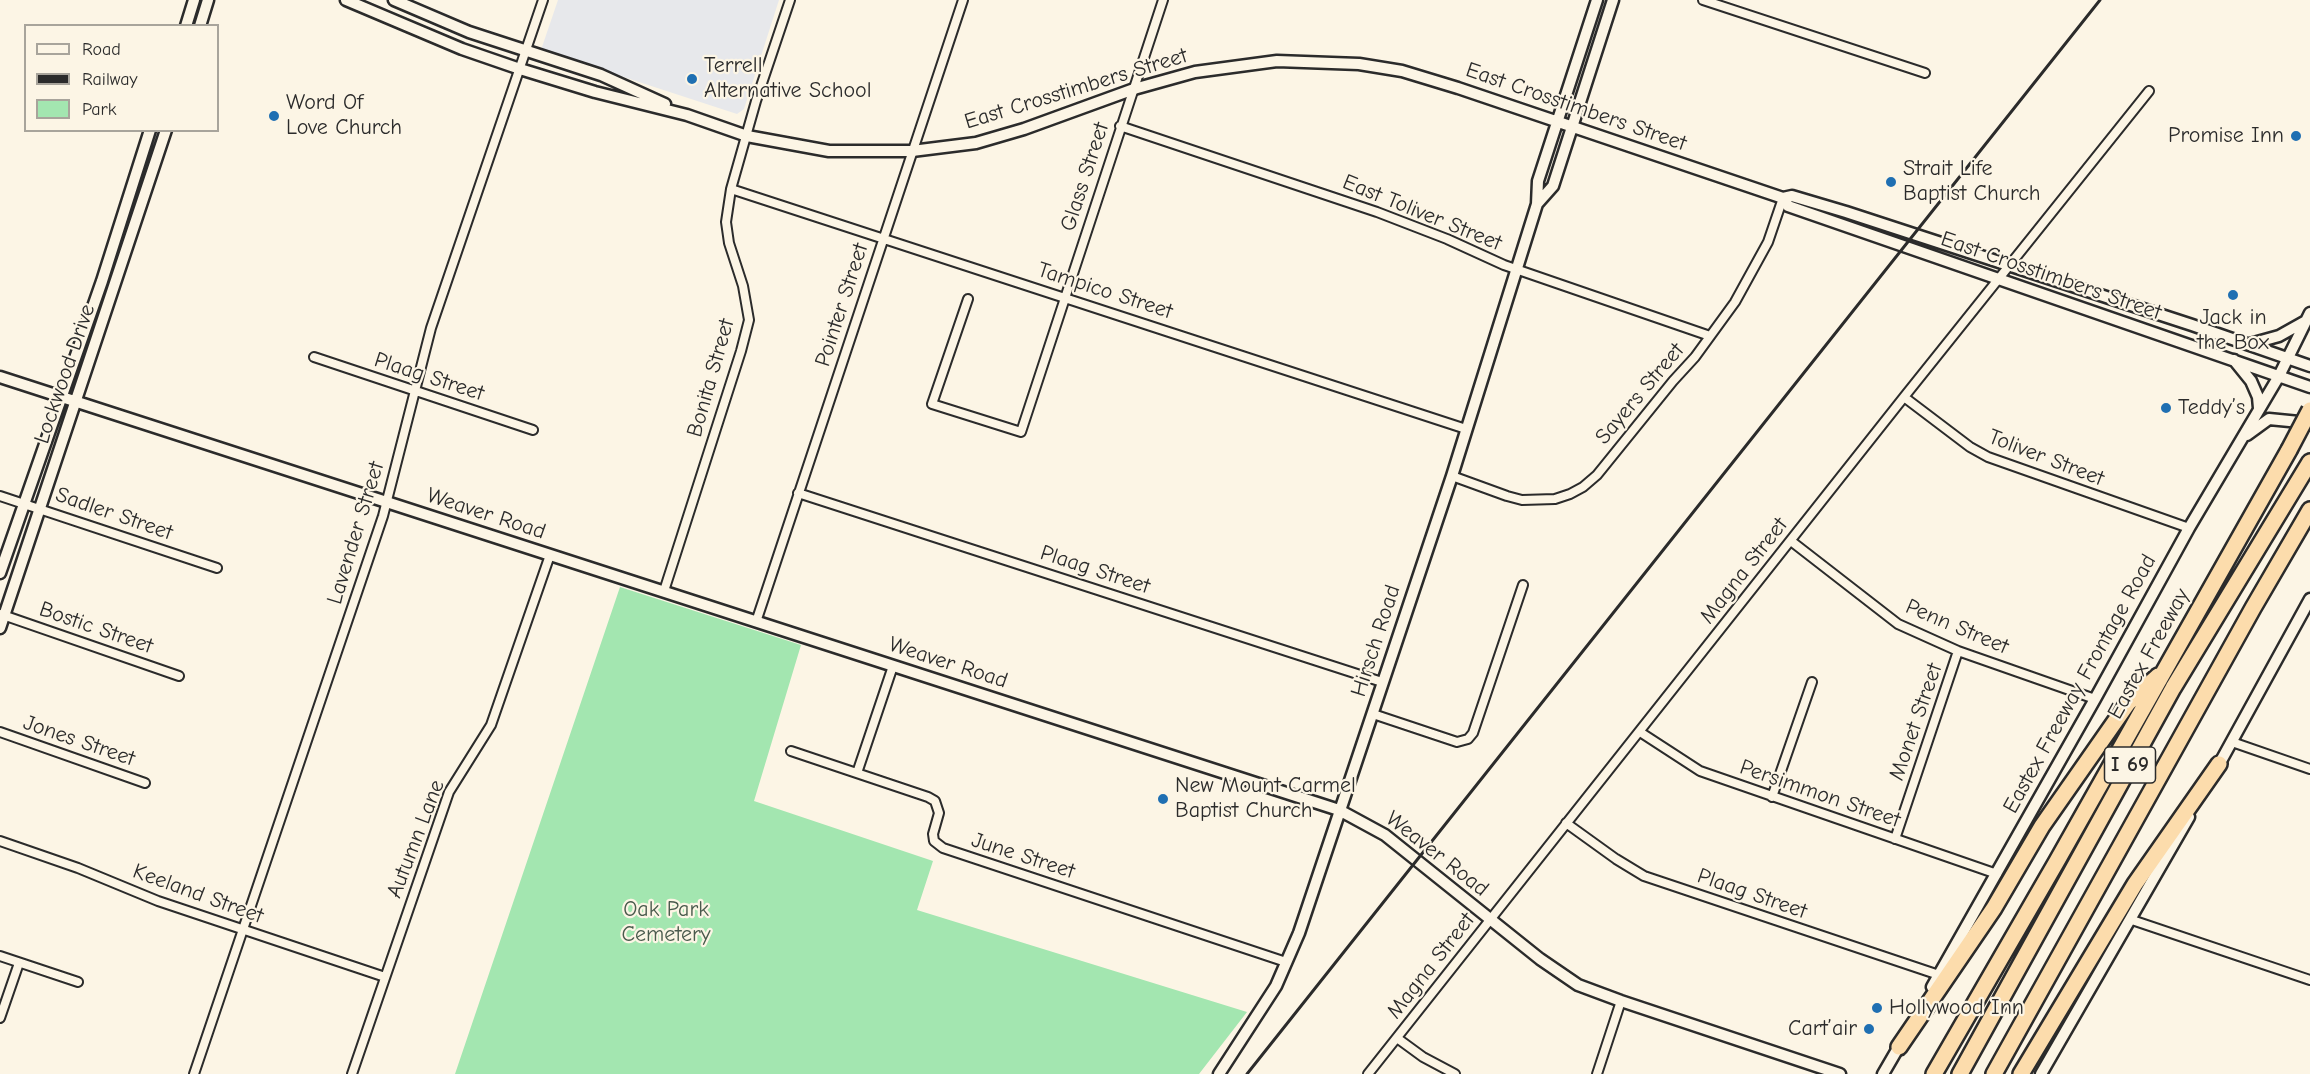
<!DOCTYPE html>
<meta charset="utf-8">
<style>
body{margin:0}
#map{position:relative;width:2310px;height:1074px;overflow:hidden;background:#fcf5e5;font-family:"Comic Neue",sans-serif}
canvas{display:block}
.legend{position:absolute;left:24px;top:24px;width:195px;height:108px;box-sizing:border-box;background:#fcf5e5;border:2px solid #a8a49b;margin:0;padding:8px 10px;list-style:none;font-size:18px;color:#2b2b2b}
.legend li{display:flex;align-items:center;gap:12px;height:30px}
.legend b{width:30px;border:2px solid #a8a49b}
</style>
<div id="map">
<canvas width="2310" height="1074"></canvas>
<ul class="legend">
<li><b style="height:8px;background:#fcf5e5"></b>Road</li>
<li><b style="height:8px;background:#2b2b2b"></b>Railway</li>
<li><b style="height:16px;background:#a3e6b0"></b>Park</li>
</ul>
</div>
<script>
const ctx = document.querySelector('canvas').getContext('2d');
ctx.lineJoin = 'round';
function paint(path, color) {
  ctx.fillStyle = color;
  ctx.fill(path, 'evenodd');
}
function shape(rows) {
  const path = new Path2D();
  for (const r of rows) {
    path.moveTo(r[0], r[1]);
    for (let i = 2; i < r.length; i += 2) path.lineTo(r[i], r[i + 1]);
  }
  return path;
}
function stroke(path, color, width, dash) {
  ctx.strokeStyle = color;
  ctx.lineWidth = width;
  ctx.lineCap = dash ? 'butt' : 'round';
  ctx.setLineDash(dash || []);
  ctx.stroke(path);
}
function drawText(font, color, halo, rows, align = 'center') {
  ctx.font = font + ' "Comic Neue",sans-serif';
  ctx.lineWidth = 4.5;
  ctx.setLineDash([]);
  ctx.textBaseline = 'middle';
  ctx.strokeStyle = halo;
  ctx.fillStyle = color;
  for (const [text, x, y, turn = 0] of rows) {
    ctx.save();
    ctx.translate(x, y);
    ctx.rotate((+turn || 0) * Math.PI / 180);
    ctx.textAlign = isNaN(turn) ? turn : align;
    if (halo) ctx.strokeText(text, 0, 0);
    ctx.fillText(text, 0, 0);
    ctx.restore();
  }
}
paint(shape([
 [558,0,779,0,744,109,737,114,541,50]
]), '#e7e8eb');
paint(shape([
 [620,587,801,645,754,801,933,861,917,910,1247,1012,1199,1074,455,1074]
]), '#a3e6b0');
const street = shape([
 [1703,0,1925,73],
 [1120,126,1377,212,1447,239,1504,265,1710,336],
 [731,189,1466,429],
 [968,299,932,404,1021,432,1163,0],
 [314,357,533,430],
 [1904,397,1970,447,1988,457,2189,528],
 [1452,476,1507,496,1522,500,1555,499,1570,494,1583,487,1597,475,1673,381,1695,357,1735,302,1768,242,1783,198],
 [798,493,1382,682],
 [0,496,217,568],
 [1791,541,1898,624,1958,651,2095,699],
 [664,591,741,351,749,320,743,286,729,243,726,222,731,189,756,101,790,0],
 [0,614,179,676],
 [756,622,963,0],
 [1373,714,1457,742,1468,739,1473,733,1523,585],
 [0,732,145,783],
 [1640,732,1700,771,1997,874],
 [2232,742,2310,769],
 [791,751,928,797,935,801,939,813,933,834,934,841,943,848,1286,962],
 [857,773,893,666],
 [1772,797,1812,682],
 [1566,823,1616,859,1644,876,1939,975],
 [1895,839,1958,651],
 [0,841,78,868,158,901,385,977],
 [2132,920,2310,980],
 [0,956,78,982],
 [0,1018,19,963],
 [1397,1038,1423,1057,1455,1074],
 [194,1074,383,516,431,328,543,0],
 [352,1074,449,792,491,725,550,555],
 [1368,1074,1904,397,2149,91],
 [1597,1074,1621,1001]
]);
const secondary = shape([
 [346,0,462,49,520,69,595,92,687,115,747,136,829,151,912,151,976,143,1024,129,1134,89,1195,72,1277,61,1359,64,1402,71,1458,88,1783,198,1788,206,2310,387],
 [394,0,469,32,601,75,665,104],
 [186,26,194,0],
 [200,26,208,0],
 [1783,198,1792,196,1846,212,2192,325,2310,366],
 [1537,204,1553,186,1613,0],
 [2250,344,2279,336,2304,322],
 [2234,360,2251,381,2258,397,2259,408],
 [0,377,1339,810,1385,835,1540,959,1578,985,1621,1001,1840,1074],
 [2247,435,2269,419,2310,423],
 [0,573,102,281,150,130],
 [0,628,166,130],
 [2216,770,2310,599],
 [1932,987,2095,699,2189,528,2279,376,2310,313],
 [1219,1074,1276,986,1299,933,1452,476,1537,204,1538,181,1597,0],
 [1883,1074,1901,1043],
 [2041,1074,2189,817]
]);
const highway = shape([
 [1899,1047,1994,908,2042,826,2128,703,2158,676],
 [1934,1074,2057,861,2289,450],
 [1960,1074,2173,688,2310,462],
 [1994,1074,2253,608,2310,510],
 [2021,1074,2135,884,2219,764]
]);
stroke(street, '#2b2b2b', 12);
stroke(secondary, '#2b2b2b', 15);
stroke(highway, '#2b2b2b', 20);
stroke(street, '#fcf5e5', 8);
stroke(secondary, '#fcf5e5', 10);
stroke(highway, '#fcdcac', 15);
stroke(shape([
 [1247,1074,2100,0]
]), '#2b2b2b', 3);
const highwayBridge = shape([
 [2289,450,2310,410]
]);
stroke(highwayBridge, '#2b2b2b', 20, []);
stroke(highwayBridge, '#fcdcac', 15);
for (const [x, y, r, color] of [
 [692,79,6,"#1f6fb2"],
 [274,116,6,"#1f6fb2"],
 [2296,136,6,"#1f6fb2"],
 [1891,182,6,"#1f6fb2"],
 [2233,295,6,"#1f6fb2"],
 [2166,408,6,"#1f6fb2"],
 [1163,799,6,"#1f6fb2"],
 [1877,1008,6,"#1f6fb2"],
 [1869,1029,6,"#1f6fb2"]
]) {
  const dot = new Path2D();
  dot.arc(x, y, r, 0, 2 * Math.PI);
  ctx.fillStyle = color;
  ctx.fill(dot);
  stroke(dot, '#fcf5e5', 2);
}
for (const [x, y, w] of [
 [2130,765,51]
]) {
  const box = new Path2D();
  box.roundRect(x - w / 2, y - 18, w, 36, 4.5);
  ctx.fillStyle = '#fcf5e5';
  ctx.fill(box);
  stroke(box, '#2b2b2b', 1.5);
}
drawText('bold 21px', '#2b2b2b', null, [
 ["I 69",2130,765]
]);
drawText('22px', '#2b2b2b', '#fcf5e5', [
 ["Terrell",704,66],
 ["Alternative School",704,91],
 ["Word Of",286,103],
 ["Love Church",286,128],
 ["Promise Inn",2284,136,"right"],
 ["Strait Life",1903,169],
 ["Baptist Church",1903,194],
 ["Jack in",2233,318,"center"],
 ["the Box",2233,343,"center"],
 ["Teddy’s",2178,408],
 ["New Mount Carmel",1175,786],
 ["Baptist Church",1175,811],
 ["Hollywood Inn",1889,1008],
 ["Cart’air",1857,1029,"right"]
], 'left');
drawText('22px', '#2b2b2b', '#fcf5e5', [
 ["East Crosstimbers Street",1076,89,-17],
 ["East Crosstimbers Street",1576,107,19],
 ["Glass Street",1085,177,-72],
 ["East Toliver Street",1422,213,22],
 ["East Crosstimbers Street",2051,276,19],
 ["Tampico Street",1105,291,18],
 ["Pointer Street",842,305,-72],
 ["Lockwood Drive",65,374,-71],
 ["Plaag Street",429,377,18],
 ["Bonita Street",711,378,-74],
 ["Sayers Street",1640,394,-50],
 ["Toliver Street",2046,458,21],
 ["Sadler Street",114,514,19],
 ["Weaver Road",486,514,18],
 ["Lavender Street",356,533,-73],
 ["Plaag Street",1095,570,18],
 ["Magna Street",1744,571,-52],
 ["Penn Street",1957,627,23],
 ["Bostic Street",96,628,19],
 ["Hirsch Road",1376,641,-72],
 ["Eastex Freeway",2149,654,-61],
 ["Weaver Road",948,663,18],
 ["Eastex Freeway Frontage Road",2080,684,-61],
 ["Monet Street",1916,722,-71],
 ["Jones Street",79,741,19],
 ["Persimmon Street",1820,794,19],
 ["Autumn Lane",416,839,-69],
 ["Weaver Road",1437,854,38],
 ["June Street",1023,856,18],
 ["Keeland Street",198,894,20],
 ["Plaag Street",1752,894,19],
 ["Magna Street",1431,966,-52]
]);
drawText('22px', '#495a4c', '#fcf5e5', [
 ["Oak Park",666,910],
 ["Cemetery",666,935]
]);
</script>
